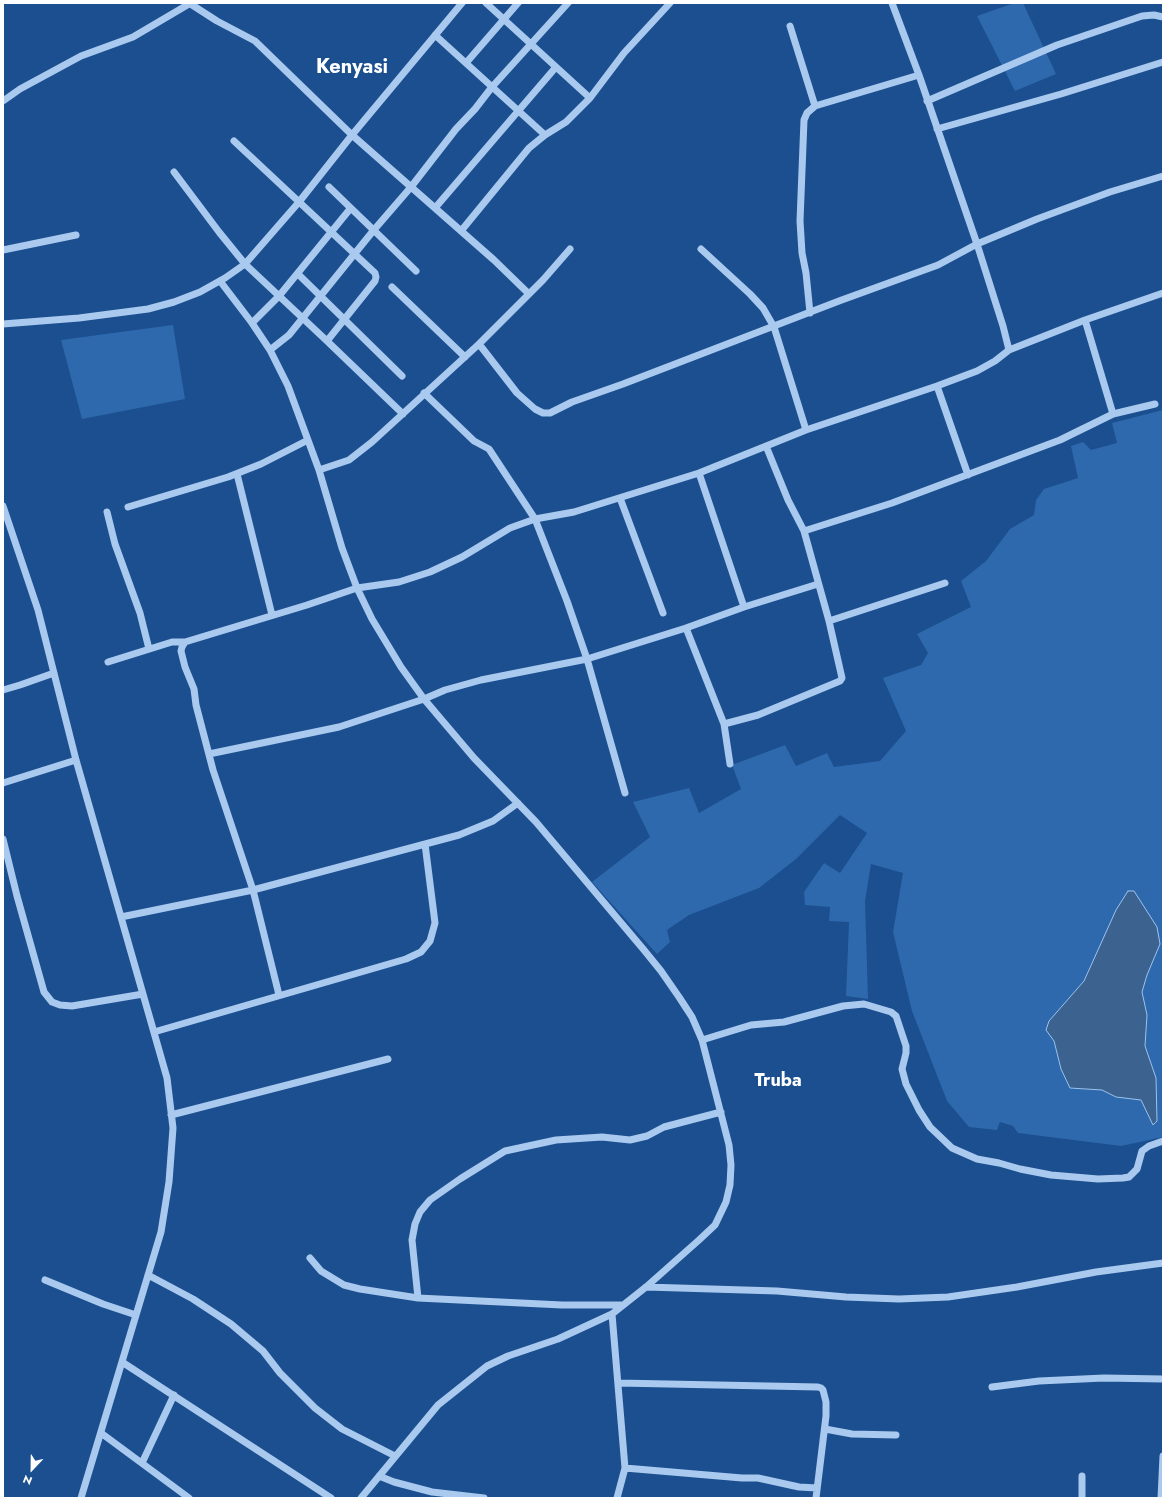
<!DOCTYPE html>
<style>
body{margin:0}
#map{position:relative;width:1166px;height:1501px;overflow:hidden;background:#1b4f8f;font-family:Jost,sans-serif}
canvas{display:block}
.frame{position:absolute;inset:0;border:4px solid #fff;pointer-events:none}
.north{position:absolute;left:12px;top:1449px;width:40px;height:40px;-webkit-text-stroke:3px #1b4f8f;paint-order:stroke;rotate:202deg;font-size:11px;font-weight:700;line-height:16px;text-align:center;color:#fff}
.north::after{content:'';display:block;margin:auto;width:14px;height:18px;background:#fff;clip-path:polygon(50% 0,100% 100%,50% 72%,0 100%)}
</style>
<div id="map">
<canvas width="1166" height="1501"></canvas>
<div class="frame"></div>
<div class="north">N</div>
</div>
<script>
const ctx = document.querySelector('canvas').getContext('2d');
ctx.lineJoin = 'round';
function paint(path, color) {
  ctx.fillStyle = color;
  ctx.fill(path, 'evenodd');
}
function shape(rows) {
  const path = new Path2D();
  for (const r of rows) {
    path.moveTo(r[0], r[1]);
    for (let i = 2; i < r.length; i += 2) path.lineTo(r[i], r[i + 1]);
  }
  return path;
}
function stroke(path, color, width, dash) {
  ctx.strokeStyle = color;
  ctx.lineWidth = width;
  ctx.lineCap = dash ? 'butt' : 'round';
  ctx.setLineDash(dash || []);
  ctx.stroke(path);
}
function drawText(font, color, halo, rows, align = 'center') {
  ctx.font = font + ' Jost,sans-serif';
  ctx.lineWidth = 3;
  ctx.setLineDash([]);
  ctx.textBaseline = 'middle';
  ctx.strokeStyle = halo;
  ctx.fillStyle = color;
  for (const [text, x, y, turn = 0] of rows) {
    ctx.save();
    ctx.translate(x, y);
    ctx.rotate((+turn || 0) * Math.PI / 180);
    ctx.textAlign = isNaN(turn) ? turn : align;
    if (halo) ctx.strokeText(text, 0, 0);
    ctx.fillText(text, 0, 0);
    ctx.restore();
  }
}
paint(shape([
 [1014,3,1023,3,1056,74,1015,91,977,16],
 [173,325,185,399,82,419,61,340],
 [1163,410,1163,1137,1121,1146,1018,1133,1013,1126,1000,1122,997,1130,969,1127,947,1101,912,1011,893,932,903,873,871,864,865,901,868,999,846,996,849,922,829,921,830,907,805,905,804,892,824,863,840,873,867,833,840,815,796,859,759,888,689,915,667,930,670,942,657,954,592,882,650,837,633,802,689,788,699,813,741,789,732,765,785,745,796,766,827,753,834,767,880,761,906,731,883,678,921,665,928,653,917,634,971,607,961,581,986,561,1010,529,1034,515,1036,500,1044,489,1078,478,1071,446,1083,442,1091,450,1117,443,1112,423],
 [1116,910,1147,975,1142,992,1147,1015,1145,1046,1156,1078,1157,1121,1153,1125,1141,1100,1116,1097,1102,1090,1070,1088,1061,1069,1049,1021,1084,981]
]), '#2e69ad');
const water = shape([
 [1128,891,1134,891,1157,927,1160,944,1147,975,1142,992,1147,1015,1145,1046,1156,1078,1157,1121,1153,1125,1141,1100,1116,1097,1102,1090,1070,1088,1061,1069,1054,1041,1046,1030,1049,1021,1084,981,1116,910,1128,891]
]);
paint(water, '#3c6290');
stroke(water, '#9cc4f0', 1);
stroke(shape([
 [189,3,217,21,255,41,352,135,494,260,529,294],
 [486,3,590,98],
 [790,26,815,106],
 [435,35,545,135],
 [466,63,518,3],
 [3,101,20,89,81,56,133,37,189,4],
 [927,101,1057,45,1142,16,1154,15,1163,17],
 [937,129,1061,94,1163,62],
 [174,172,219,232,245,264,327,341,375,281,376,277,375,273,234,141],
 [329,187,416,271],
 [435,208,556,67],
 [461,231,529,148,545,135,566,122,590,98,624,53,670,3],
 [701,249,750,294,763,308,774,327,806,430],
 [3,250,76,235],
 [298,274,402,376],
 [220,281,252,323,270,350,288,386,319,470,342,548,357,588,372,619,401,667,424,699,474,758,536,822,644,950,661,971,679,997,692,1017,702,1040,729,1145,731,1165,730,1185,726,1202,715,1225,699,1240,646,1287,612,1314,558,1339,508,1356,487,1366,438,1405,361,1498],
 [392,287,465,357],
 [810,313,806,273,802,253,800,221,804,120,807,113,815,106,919,75],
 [1085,320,1113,414],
 [252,323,279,296,350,209],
 [3,324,79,318,148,309,174,302,200,292,225,278,245,264,299,202,352,135,462,3],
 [327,341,403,414],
 [479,344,517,393,535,409,543,413,550,413,572,402,623,384,839,301,938,265,977,244,1037,219,1110,192,1163,176],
 [270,350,289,335,373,231,411,187,456,129,475,109,492,87,568,3],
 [1009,350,1085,320,1163,293],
 [937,386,968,475],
 [424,393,474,441,489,449,535,519,567,601,587,659,625,793],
 [319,470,349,460,372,442,479,344,543,280,570,249],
 [699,473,744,607],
 [237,474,272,615],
 [620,498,663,613],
 [3,506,38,610,76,760,167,1078,173,1128,169,1182,161,1232,81,1498],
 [128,507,228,477,261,464,308,440],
 [107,512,115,544,140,613,149,649],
 [804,531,892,503,1060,440,1113,414,1155,404],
 [829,621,945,583],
 [686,628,724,724,730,764],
 [108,662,172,642,185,642],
 [3,690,20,685,54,673],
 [724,724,758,715,840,681,842,678,829,621,804,531,788,500,766,446],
 [209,754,339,727,424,699,445,690,481,680,587,659,686,628,744,607,818,584],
 [3,783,76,760],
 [3,839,17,896,44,992,52,1002,60,1005,72,1006,143,994],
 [121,917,253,890,459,835,493,821,518,803],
 [279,995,253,890,213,770,196,705,194,689,185,667,181,651,182,647,185,642,307,605,357,588,399,582,430,572,462,557,510,528,535,519,574,512,699,473,806,430,937,386,977,371,995,361,1009,350,1003,326,977,244,919,75,892,3],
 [154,1032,406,959,421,952,430,941,435,923,425,844],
 [702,1040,751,1025,784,1022,843,1006,864,1004,891,1012,896,1016,906,1046,906,1053,902,1069,906,1084,919,1110,930,1127,952,1148,977,1159,999,1163,1020,1169,1051,1175,1098,1179,1123,1178,1129,1177,1137,1169,1142,1151,1149,1146,1163,1141],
 [171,1115,388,1059],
 [310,1258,321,1271,344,1285,360,1289,418,1298,562,1305,621,1305],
 [148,1275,193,1299,231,1324,263,1351,280,1373,315,1408,342,1429,395,1456],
 [45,1280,103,1304,136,1315],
 [646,1287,777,1291,846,1297,899,1299,948,1297,1017,1287,1096,1272,1163,1263],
 [418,1298,412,1240,415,1224,420,1212,430,1200,460,1179,505,1151,556,1140,602,1137,630,1140,647,1136,664,1127,721,1112],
 [612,1314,625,1468,617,1498],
 [122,1362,331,1498],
 [618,1383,818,1387,821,1388,823,1390,826,1402,826,1416,816,1498],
 [992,1387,1039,1381,1104,1378,1163,1379],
 [825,1429,852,1434,896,1435],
 [101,1433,189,1498],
 [142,1463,174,1395],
 [625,1468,742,1478,758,1478,799,1487,817,1488],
 [379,1476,394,1482,432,1492,484,1498],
 [1082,1498,1082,1476],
 [1161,1498,1163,1456]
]), '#a9c9ee', 7);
drawText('bold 18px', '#fff', '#1b4f8f', [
 ["Truba",778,1082]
]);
drawText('bold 20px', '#fff', '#1b4f8f', [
 ["Kenyasi",352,68]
]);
</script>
